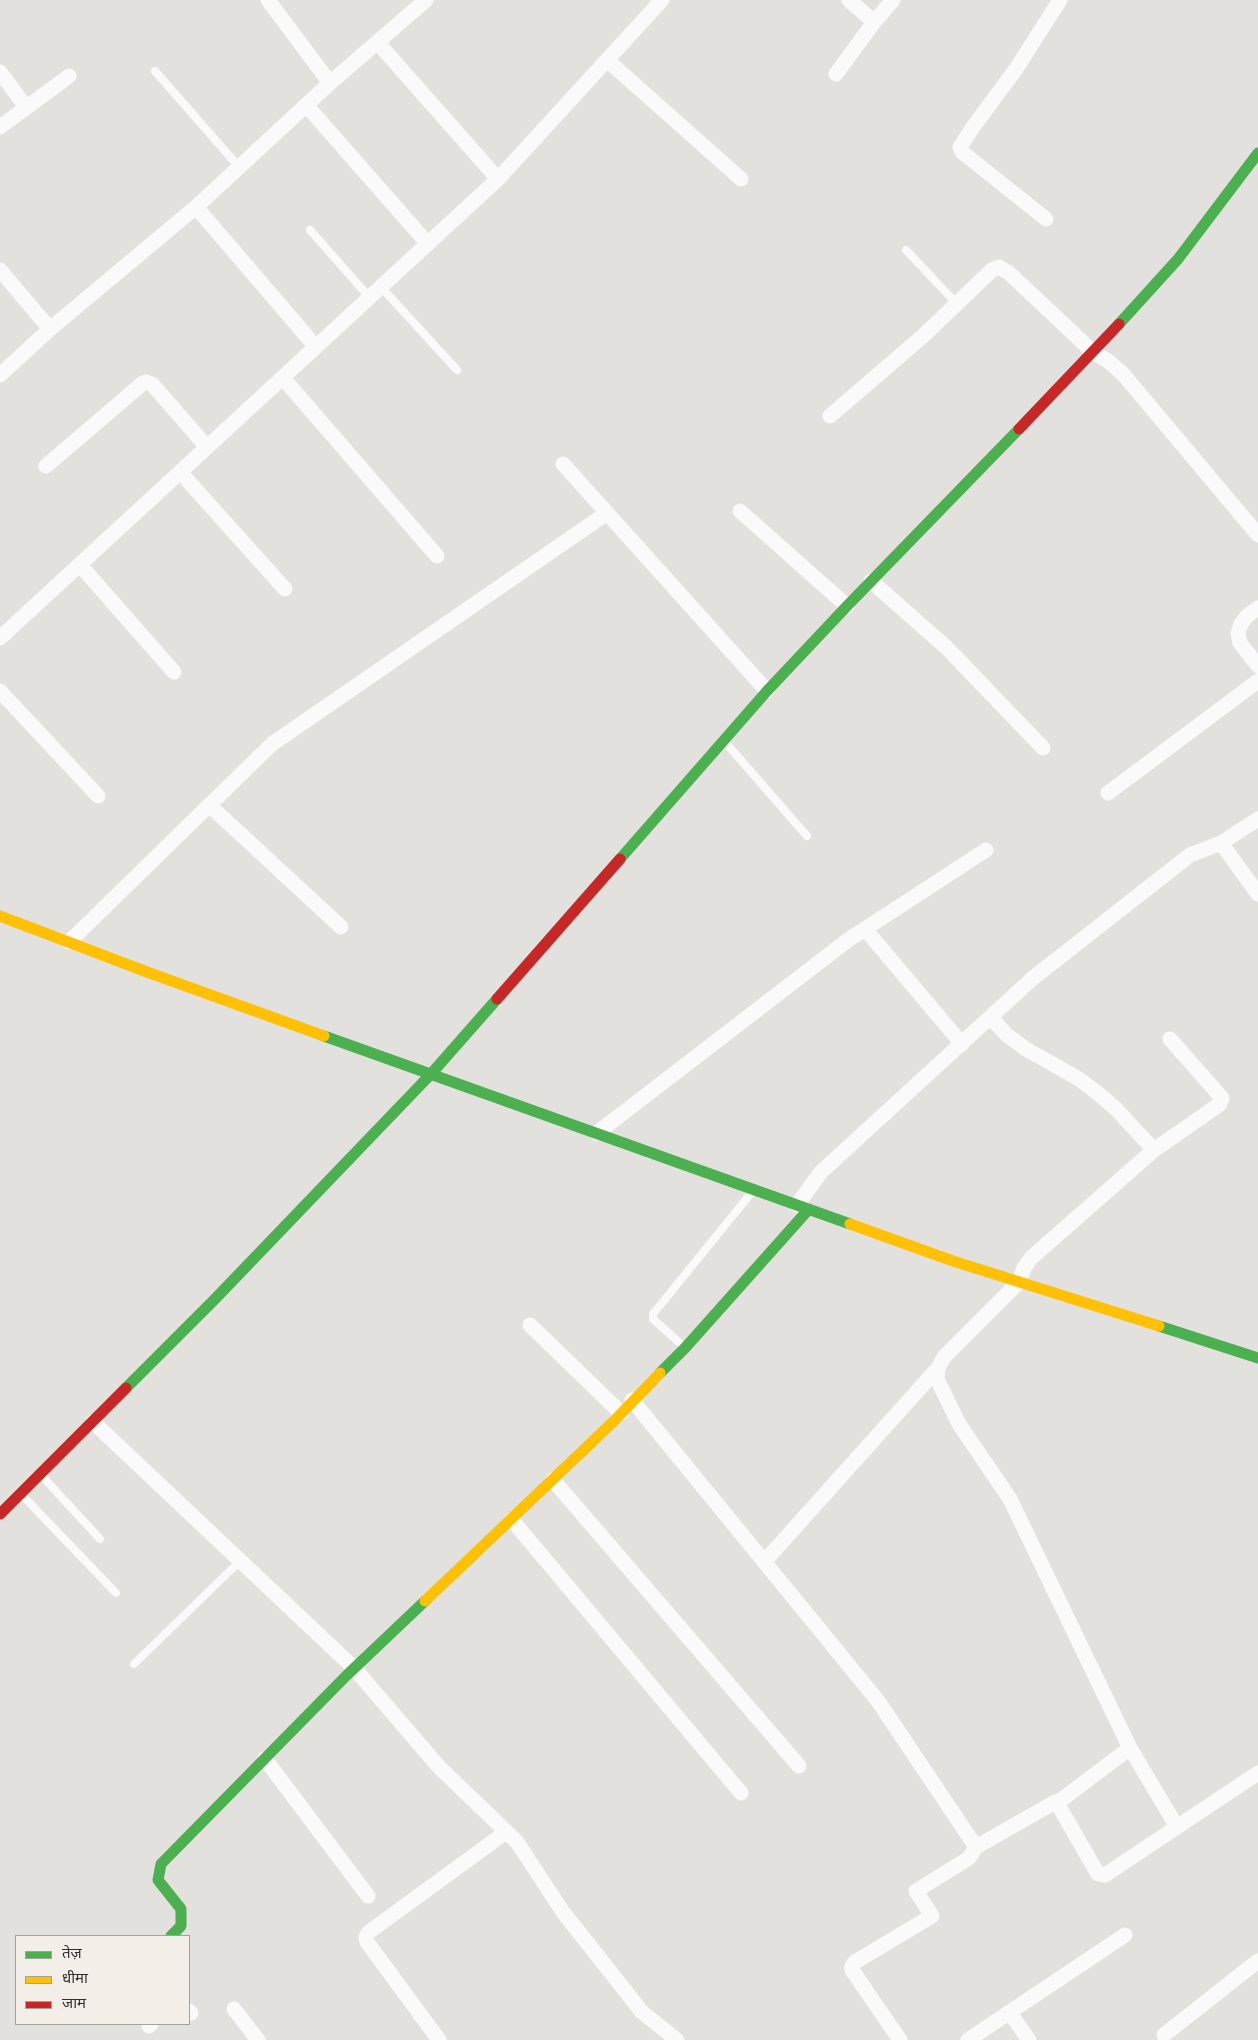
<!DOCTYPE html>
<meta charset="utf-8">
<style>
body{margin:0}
#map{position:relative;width:1258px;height:2040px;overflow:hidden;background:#e3e1de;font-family:"Crimson Pro","Noto Sans Devanagari",serif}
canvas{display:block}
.legend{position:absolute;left:15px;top:1935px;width:175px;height:90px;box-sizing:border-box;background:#f3eee8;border:1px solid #a5a29d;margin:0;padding:6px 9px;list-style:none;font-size:15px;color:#312f2d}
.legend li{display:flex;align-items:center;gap:10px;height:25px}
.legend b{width:25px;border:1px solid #a5a29d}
</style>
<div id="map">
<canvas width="1258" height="2040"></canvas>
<ul class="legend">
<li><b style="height:6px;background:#4caf50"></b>तेज़</li>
<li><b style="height:6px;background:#ffc107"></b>धीमा</li>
<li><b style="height:6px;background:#c62828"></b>जाम</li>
</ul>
</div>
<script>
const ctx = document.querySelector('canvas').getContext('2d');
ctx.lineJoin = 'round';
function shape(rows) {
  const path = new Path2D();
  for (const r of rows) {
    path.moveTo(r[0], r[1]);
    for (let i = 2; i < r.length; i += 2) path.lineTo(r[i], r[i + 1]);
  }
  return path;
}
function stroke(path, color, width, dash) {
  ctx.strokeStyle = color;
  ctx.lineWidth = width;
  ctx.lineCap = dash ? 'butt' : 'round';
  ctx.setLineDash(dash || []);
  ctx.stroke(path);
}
stroke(shape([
 [155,71,239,167],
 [310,230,370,298],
 [906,250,957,304],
 [381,287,457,370],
 [725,742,807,836],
 [683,1346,653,1319,653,1314,752,1192],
 [42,1476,100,1539],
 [22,1495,116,1593],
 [134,1664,240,1561]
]), '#fbfafa', 8);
stroke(shape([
 [268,0,330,83],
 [849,0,874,22],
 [378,43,498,179],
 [607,60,741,179],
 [0,72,26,107],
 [836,74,874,22,893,0],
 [306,105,428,244],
 [0,127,69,76],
 [196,207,316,347],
 [1046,219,962,152,960,147,973,127,1016,69,1060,0],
 [0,270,50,329],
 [0,375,50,329,196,207,330,83,426,0],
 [283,378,437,556],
 [830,416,923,336,992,270,999,267,1009,273,1093,352,1108,361,1123,374,1258,535],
 [563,464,767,691],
 [46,466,143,383,146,382,152,384,207,447],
 [180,472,285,589],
 [740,511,847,606],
 [80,565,174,672],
 [871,581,947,648,1043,748],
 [1258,608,1247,616,1241,624,1238,633,1240,643,1258,666],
 [0,638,498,179,662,0],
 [0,691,98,796],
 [1108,793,1258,681],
 [209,805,341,927],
 [1221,843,1258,894],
 [865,929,962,1044],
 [69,942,272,744,607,513],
 [991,1018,1007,1035,1026,1049,1079,1079,1100,1095,1116,1109,1154,1150],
 [1170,1039,1222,1098,1220,1104,1154,1150,1031,1258,1024,1268,1019,1282,944,1357,938,1368,937,1379,959,1424,1010,1499,1130,1748,1177,1827],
 [597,1133,848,940,986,850],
 [797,1205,821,1172,1033,978,1190,855,1221,843,1258,819],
 [530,1325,621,1413],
 [632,1400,878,1701,976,1847,1055,1802,1057,1803,1098,1874,1105,1875,1258,1773],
 [93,1422,354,1668,439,1767,517,1842,563,1912,642,2012,677,2040],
 [553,1480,799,1766],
 [512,1520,741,1793],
 [764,1562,938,1368],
 [265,1759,368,1896],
 [1057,1803,1130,1748],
 [234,2009,258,2040],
 [189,2011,191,2013],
 [1010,2013,1029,2040],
 [149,2026,151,2024],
 [1164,2035,1258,1961],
 [439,2040,367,1942,366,1937,369,1932,506,1832],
 [900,2040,852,1970,852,1966,855,1962,932,1916,916,1891,969,1858,976,1847],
 [968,2040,1125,1935]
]), '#fbfafa', 15);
stroke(shape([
 [1119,324,1178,259,1258,153],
 [620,859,767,691,847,606,1019,429],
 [324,1036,850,1224],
 [1159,1326,1258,1358],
 [660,1373,685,1348,809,1209],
 [126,1388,215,1299,431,1074,497,999],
 [171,1936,181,1926,181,1909,158,1880,161,1864,347,1675,425,1601]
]), '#4caf50', 11);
stroke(shape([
 [0,916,147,972,324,1036],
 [850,1224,953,1261,1159,1326],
 [425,1601,614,1421,660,1373]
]), '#ffc107', 11);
stroke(shape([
 [1019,429,1119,324],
 [497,999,620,859],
 [0,1514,126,1388]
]), '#c62828', 11);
</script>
